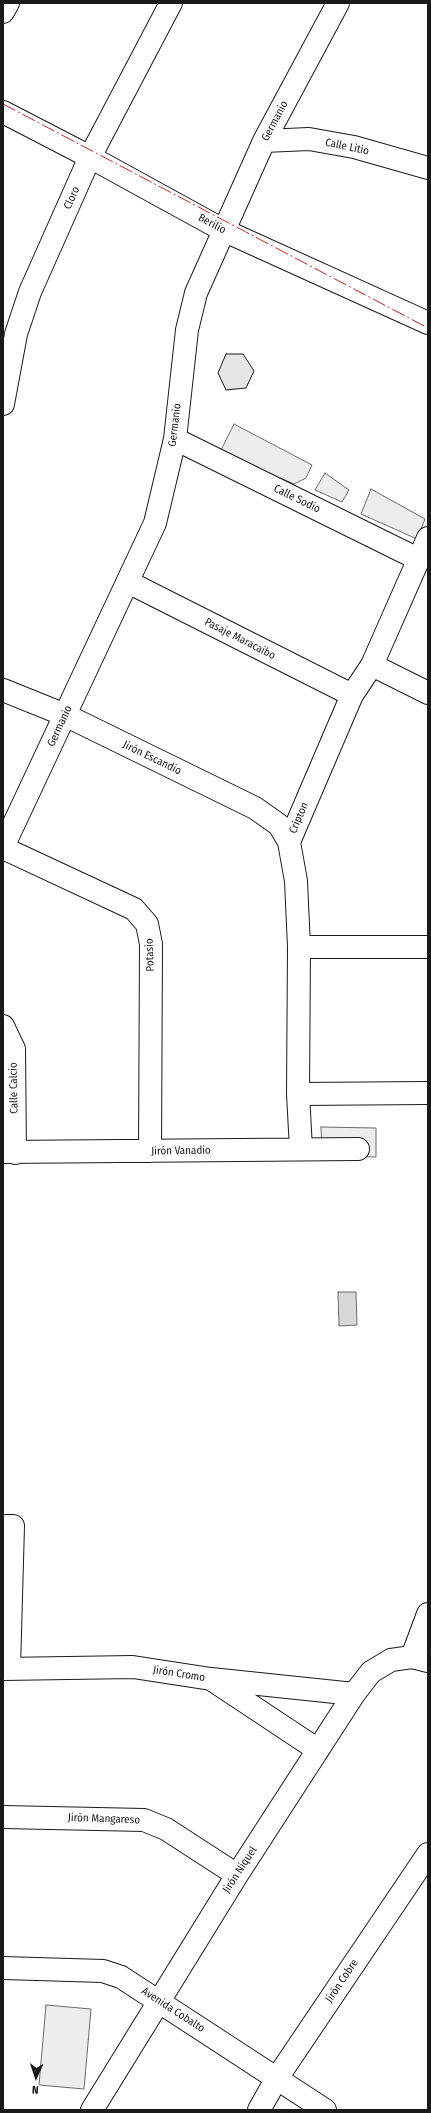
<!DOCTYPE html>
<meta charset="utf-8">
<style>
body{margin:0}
#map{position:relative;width:431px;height:2113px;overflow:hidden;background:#fff;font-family:"Fira Sans Condensed",sans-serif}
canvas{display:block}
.frame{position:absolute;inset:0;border:4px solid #1a1a1a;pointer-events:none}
.north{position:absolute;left:16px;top:2057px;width:40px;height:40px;-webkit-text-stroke:3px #fff;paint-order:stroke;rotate:183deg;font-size:11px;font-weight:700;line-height:16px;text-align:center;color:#1a1a1a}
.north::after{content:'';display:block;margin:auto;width:14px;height:18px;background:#1a1a1a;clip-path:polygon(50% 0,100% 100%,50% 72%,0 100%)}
</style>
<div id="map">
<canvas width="431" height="2113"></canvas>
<div class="frame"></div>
<div class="north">N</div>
</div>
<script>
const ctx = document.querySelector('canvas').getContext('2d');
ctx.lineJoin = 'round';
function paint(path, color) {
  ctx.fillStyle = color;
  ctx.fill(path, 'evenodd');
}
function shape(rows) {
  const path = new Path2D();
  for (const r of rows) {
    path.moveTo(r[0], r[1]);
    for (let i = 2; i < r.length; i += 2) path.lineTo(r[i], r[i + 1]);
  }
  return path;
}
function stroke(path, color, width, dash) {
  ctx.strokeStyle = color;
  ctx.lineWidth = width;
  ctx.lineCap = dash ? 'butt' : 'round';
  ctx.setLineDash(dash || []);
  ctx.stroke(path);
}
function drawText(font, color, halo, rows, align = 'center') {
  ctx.font = font + ' "Fira Sans Condensed",sans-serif';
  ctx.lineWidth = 3;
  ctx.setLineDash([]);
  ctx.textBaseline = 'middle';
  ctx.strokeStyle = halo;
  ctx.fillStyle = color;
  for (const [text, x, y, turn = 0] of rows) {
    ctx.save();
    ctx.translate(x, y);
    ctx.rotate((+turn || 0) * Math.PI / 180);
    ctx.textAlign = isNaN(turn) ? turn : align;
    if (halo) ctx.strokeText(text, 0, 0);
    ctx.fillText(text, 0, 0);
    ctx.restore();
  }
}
const built = shape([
 [234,424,312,465,306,478,294,484,223,453,221,450,234,424],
 [325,473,349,490,342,502,315,490,325,473],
 [371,489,425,519,417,539,361,514,371,489],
 [321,1127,376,1128,376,1157,322,1156,321,1127],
 [46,2005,91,2009,84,2089,39,2085,46,2005]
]);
paint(built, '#ededed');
stroke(built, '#6a6a6a', 1);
const water = shape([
 [338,1292,356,1292,357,1325,339,1326,338,1292]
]);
paint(water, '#d7d7d7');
stroke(water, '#6a6a6a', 1);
const building = shape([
 [226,354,243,354,254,371,246,388,226,390,218,373,226,354]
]);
paint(building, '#e6e6e6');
stroke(building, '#1a1a1a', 1);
const street = shape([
 [3,12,8,3],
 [3,112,90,157,223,230,428,323],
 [264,141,309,139,354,147,428,168],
 [3,404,16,334,30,292,90,157,171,3],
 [175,439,418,559],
 [128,582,352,695],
 [372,665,428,693],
 [3,690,65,715,255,808,279,825,289,842],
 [3,847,155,523,175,439,187,330,196,293,264,141,338,3],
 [3,848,134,909,147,924,151,944,150,1151],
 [299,947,428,947],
 [3,1026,14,1049,15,1153],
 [298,1094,428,1093],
 [301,1149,298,1094,299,947,296,881,289,842,352,695,372,665,428,538],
 [3,1152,358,1149],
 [3,1526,13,1526,9,1669],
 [412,1657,428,1614],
 [3,1669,133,1667,211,1679,354,1694],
 [214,1681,318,1750],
 [3,1817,144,1820,166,1829,237,1875],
 [3,1968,103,1971,121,1977,325,2110],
 [92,2110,237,1875,354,1694,371,1672,391,1660,412,1657,428,1661],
 [259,2110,277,2078,428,1854]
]);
stroke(street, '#1a1a1a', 24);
stroke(street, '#fff', 22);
stroke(shape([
 [3,104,428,328]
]), '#c62828', 1, [14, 3, 2, 3]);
drawText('11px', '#1a1a1a', '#fff', [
 ["Germanio",275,121,-62],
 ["Calle Litio",347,147,12],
 ["Cloro",72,198,-66],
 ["Berilio",212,224,28],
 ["Germanio",175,425,-83],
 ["Calle Sodio",297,499,26],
 ["Pasaje Maracaibo",240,639,27],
 ["Germanio",60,726,-65],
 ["Jirón Escandio",152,758,26],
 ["Cripton",299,818,-67],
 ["Potasio",150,955,-92],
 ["Calle Calcio",14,1088,-91],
 ["Jirón Vanadio",181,1151,-1],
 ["Jirón Cromo",179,1674,9],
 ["Jirón Mangareso",104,1819,2],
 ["Jirón Niquel",240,1870,-57],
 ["Jirón Cobre",342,1981,-56],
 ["Avenida Cobalto",173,2010,33]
]);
</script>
